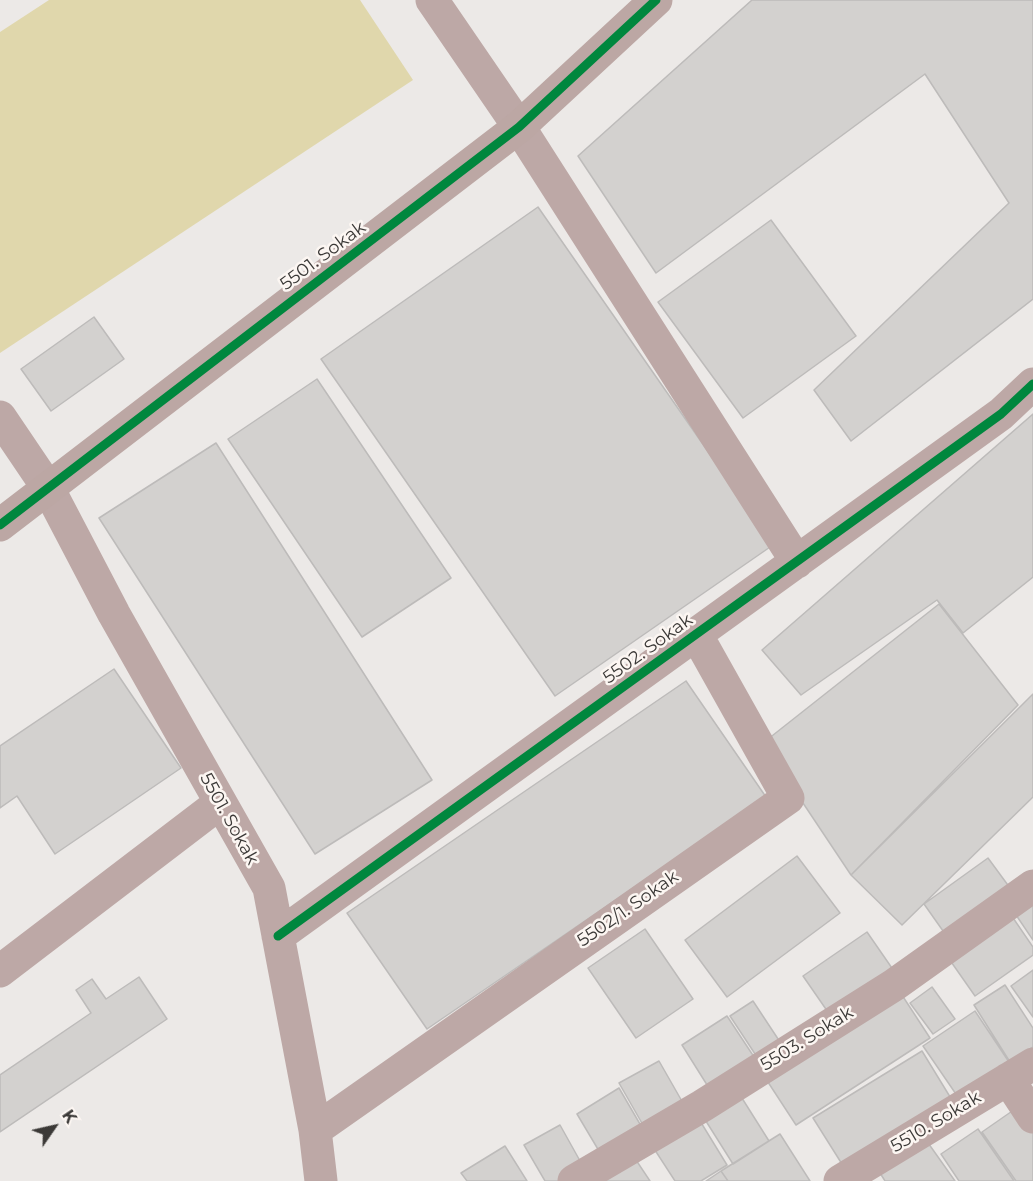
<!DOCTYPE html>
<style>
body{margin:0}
#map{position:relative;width:1033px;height:1181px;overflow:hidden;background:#ece9e7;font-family:Montserrat,sans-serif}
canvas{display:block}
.north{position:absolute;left:24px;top:1097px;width:60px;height:60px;-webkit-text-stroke:4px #fcf6f2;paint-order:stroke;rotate:56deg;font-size:16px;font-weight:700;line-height:24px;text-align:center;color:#3b3937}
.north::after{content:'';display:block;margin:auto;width:21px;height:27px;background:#3b3937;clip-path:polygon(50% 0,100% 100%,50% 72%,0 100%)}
</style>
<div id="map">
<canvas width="1033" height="1181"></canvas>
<div class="north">K</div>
</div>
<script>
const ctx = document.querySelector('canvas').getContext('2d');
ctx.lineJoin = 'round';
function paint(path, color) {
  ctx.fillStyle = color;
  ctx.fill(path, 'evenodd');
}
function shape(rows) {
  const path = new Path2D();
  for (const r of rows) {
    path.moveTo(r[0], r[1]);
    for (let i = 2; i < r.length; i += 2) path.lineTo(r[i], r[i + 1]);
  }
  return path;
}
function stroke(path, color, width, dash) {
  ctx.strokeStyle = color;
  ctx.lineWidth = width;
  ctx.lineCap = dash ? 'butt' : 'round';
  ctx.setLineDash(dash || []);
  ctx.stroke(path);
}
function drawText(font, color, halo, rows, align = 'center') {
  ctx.font = font + ' Montserrat,sans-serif';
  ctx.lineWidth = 5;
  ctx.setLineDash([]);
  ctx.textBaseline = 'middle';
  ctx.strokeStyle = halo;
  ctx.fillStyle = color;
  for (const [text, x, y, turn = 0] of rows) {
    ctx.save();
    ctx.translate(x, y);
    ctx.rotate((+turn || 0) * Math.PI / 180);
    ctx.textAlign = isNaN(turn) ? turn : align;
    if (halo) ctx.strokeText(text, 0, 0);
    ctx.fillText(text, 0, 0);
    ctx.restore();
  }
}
paint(shape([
 [49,0,360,0,413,80,0,353,0,32]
]), '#e0d7ac');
const building = shape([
 [752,0,1033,0,1033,299,851,441,814,390,1009,203,925,74,656,273,578,156,752,0],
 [538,207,773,545,555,696,321,359,538,207],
 [771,220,856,336,743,418,658,302,771,220],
 [94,317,124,359,51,411,21,369,94,317],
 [317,379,451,578,362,637,228,439,317,379],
 [1033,414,1033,577,963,633,937,600,801,695,762,650,1033,414],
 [216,443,432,780,315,854,99,518,216,443],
 [939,604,1018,705,851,875,763,743,939,604],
 [114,669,181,768,55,854,17,796,0,808,0,746,114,669],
 [686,681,766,797,427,1029,347,913,686,681],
 [1033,694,1033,797,902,925,851,875,1033,694],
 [797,856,840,913,727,997,685,940,797,856],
 [988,858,1013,892,948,938,924,904,988,858],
 [1033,899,1033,940,1014,912,1033,899],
 [1009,912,1033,947,1033,955,975,996,947,956,1009,912],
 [645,929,693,999,636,1038,588,968,645,929],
 [867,932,894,971,830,1015,803,976,867,932],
 [1033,970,1033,1017,1011,986,1033,970],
 [139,977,167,1019,0,1132,0,1075,91,1013,76,990,92,979,106,999,139,977],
 [1005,985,1033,1028,1033,1047,1010,1062,974,1005,1005,985],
 [932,987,955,1019,933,1034,910,1003,932,987],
 [898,989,930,1038,796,1125,764,1076,898,989],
 [753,1001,784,1048,761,1063,730,1016,753,1001],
 [975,1011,1009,1062,958,1097,923,1046,975,1011],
 [727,1016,760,1066,714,1096,682,1045,727,1016],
 [922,1051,955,1105,847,1172,813,1118,922,1051],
 [659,1061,687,1110,647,1132,619,1083,659,1061],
 [619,1088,644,1131,602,1156,577,1114,619,1088],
 [740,1095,769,1141,733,1164,704,1118,740,1095],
 [1018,1107,1033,1129,1033,1181,1016,1181,982,1132,1018,1107],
 [697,1116,727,1165,701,1181,675,1181,651,1144,697,1116],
 [560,1125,584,1168,562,1181,545,1181,524,1145,560,1125],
 [978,1129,1014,1181,959,1181,941,1154,978,1129],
 [780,1134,810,1181,728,1181,721,1171,780,1134],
 [926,1140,955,1181,885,1181,880,1173,926,1140],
 [505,1146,527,1181,467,1181,461,1173,505,1146],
 [634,1157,650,1181,597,1181,634,1157],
 [721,1171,728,1181,706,1181,721,1171]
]);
paint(building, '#d3d1cf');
stroke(building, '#bdbbba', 1.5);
stroke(shape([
 [432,0,519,127,797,562],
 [0,417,48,488,114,614,269,888,315,1130,321,1181],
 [278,936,1001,414,1033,384],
 [0,971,220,803],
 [1008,1079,1033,1117],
 [315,1130,788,798,696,634],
 [574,1181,702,1106,894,985,1033,886],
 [840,1181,1033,1064]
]), '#bda8a6', 33);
stroke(shape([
 [0,525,519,127,656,0]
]), '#bca7a4', 33);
stroke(shape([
 [0,525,519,127,656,0],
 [278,936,1001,414,1033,384]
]), '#00873e', 9);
drawText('18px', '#3b3937', '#fcf6f2', [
 ["5501. Sokak",323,256,-37],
 ["5502. Sokak",648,649,-36],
 ["5501. Sokak",229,819,61],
 ["5502/1. Sokak",628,909,-35],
 ["5503. Sokak",807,1039,-32],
 ["5510. Sokak",936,1122,-31]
]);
</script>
